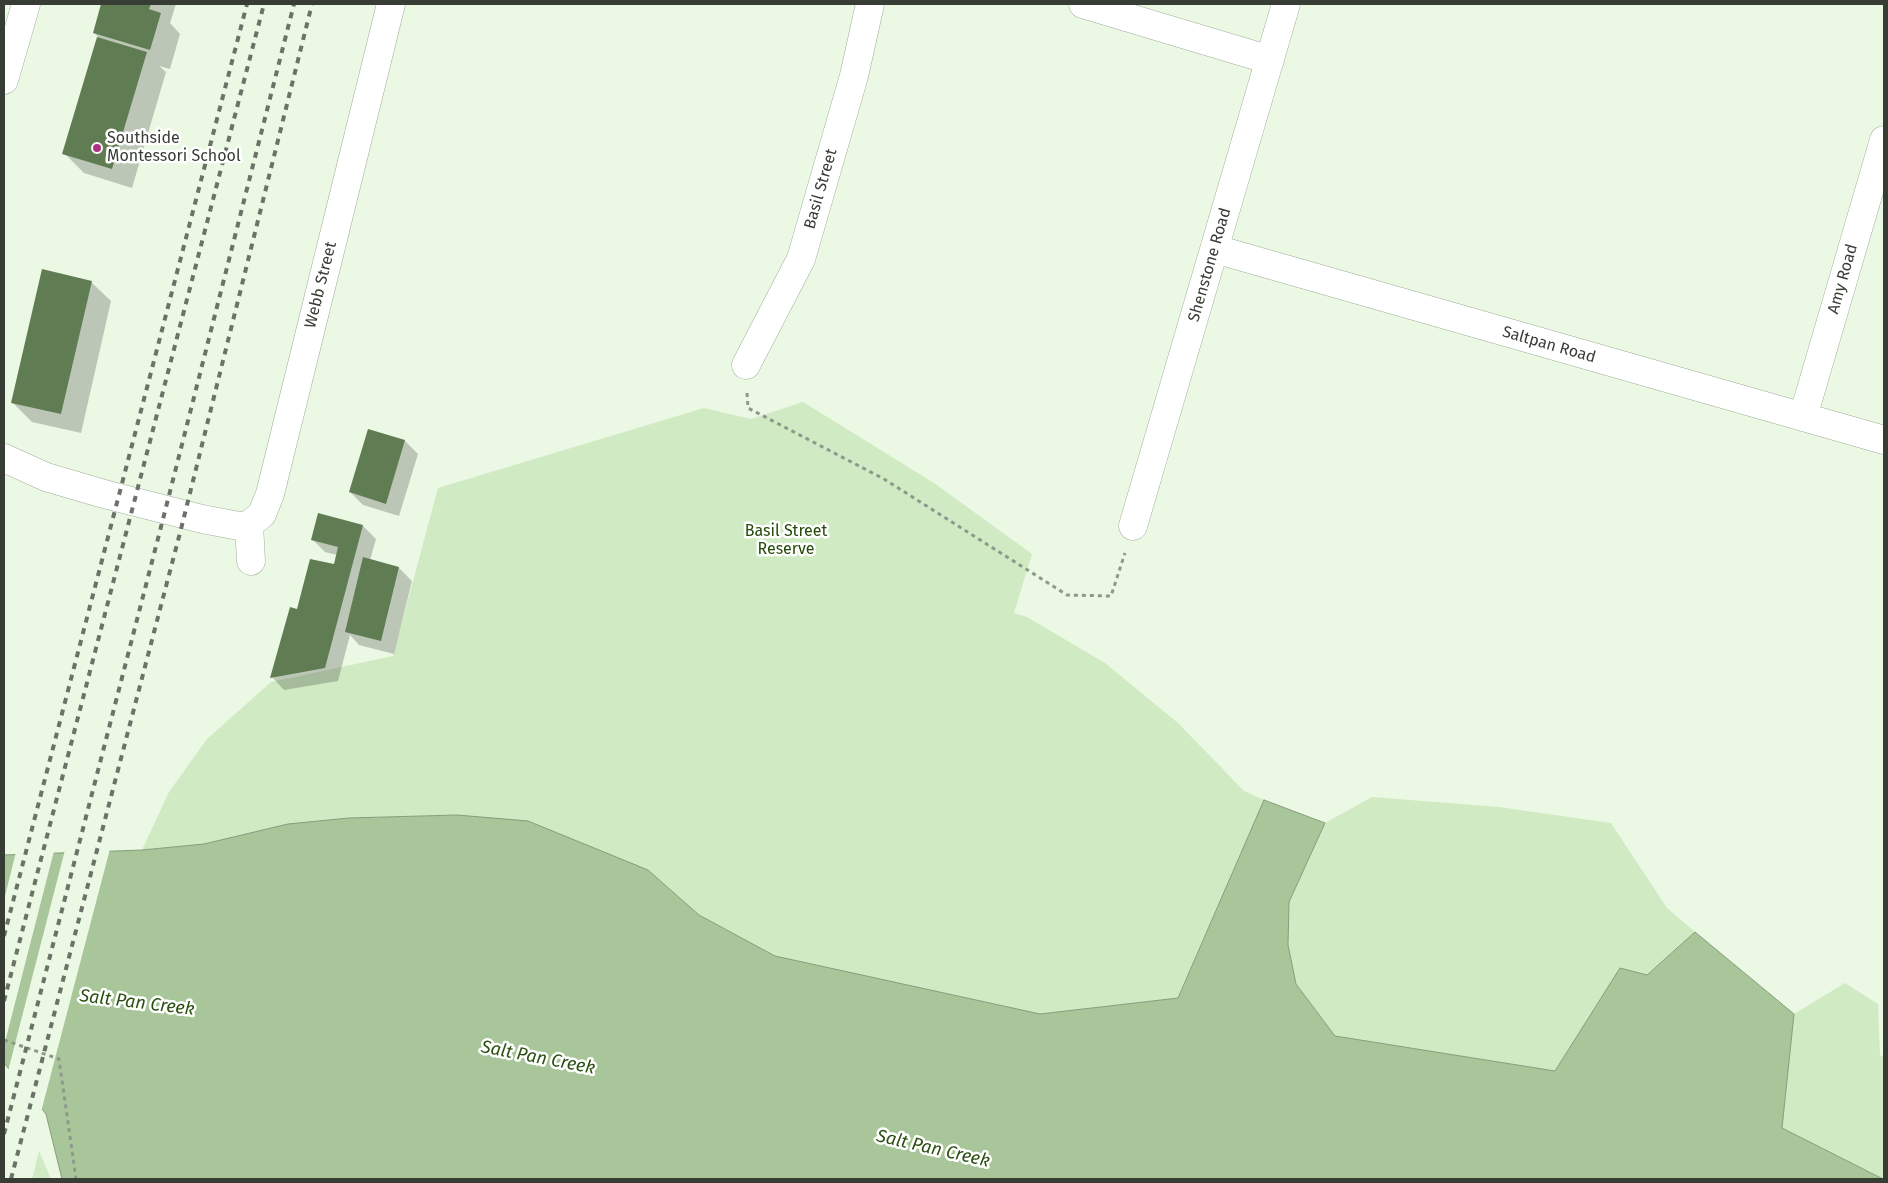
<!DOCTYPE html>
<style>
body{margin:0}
#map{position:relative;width:1888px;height:1183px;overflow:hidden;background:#ebf8e4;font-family:"Fira Sans",sans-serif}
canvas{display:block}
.frame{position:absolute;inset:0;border:5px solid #373d35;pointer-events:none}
</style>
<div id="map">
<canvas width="1888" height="1183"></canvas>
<div class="frame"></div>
</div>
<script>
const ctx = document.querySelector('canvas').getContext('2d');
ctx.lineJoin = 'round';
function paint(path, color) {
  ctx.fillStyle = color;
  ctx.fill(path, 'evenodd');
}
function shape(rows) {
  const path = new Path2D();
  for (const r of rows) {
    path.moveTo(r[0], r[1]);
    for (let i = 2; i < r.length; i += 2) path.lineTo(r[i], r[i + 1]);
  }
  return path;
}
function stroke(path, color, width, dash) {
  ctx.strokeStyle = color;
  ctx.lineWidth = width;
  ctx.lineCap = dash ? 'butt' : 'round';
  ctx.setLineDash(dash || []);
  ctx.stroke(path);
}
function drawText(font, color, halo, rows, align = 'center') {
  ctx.font = font + ' "Fira Sans",sans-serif';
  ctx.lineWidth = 5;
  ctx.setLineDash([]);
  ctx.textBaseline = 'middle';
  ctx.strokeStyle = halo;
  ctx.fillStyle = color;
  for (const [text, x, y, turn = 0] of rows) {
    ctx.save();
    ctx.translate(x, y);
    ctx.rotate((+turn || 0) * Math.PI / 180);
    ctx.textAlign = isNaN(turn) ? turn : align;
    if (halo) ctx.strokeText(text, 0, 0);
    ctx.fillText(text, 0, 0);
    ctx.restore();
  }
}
paint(shape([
 [803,402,934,483,1032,554,1014,613,1027,617,1105,663,1178,723,1244,791,1264,800,1178,998,1040,1014,775,956,699,915,648,870,457,815,349,818,204,844,142,850,169,792,207,739,271,682,393,656,438,488,704,408,751,419],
 [1372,797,1499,807,1611,823,1667,908,1695,932,1646,975,1620,969,1555,1071,1335,1036,1296,984,1288,945,1289,902,1325,823],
 [1845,983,1878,1004,1880,1055,1884,1057,1884,1179,1782,1128,1794,1014],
 [39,1151,51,1179,32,1179]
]), '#d0eac3');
const water = shape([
 [1264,800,1325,823,1289,902,1288,945,1296,984,1335,1036,1555,1071,1620,968,1647,975,1695,932,1794,1014,1782,1128,1883,1179,62,1179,46,1114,4,1063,4,855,142,850,204,844,288,824,349,818,457,815,528,821,648,870,699,915,775,956,1040,1014,1178,998,1264,800]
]);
paint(water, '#a8c699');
stroke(water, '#869d7b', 1);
paint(shape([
 [110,849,41,1112,8,1071,65,850],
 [54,851,4,1046,4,900,16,852]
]), '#ebf8e4');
paint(shape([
 [102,4,176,4,170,23,180,34,170,69,159,66,166,72,132,188,84,173,64,153,98,37,94,32],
 [91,282,111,301,81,433,32,422,12,402],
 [369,431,405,441,418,454,399,516,363,505,350,492],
 [363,526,376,539,370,560,399,568,412,581,394,654,359,645,350,635,338,681,284,690,272,677,298,610,335,566,337,555,325,552,312,539]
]), '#0003');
paint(shape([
 [101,4,151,4,149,9,161,13,150,50,93,33],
 [97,37,147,52,112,169,62,154],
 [42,269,92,281,61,414,11,403],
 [368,429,405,440,386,504,349,492],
 [318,513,363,525,325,668,270,678,290,607,297,609,310,559,334,564,338,547,311,540],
 [363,557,399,567,381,641,345,632]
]), '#607c52');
const street = shape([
 [1083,4,1270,60],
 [4,80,26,4],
 [1215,249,1884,440],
 [746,365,801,259,854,76,870,4],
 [1803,417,1884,140],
 [4,458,46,477,104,494,202,519,239,526,249,525],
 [249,525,262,514,270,494,391,4],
 [249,525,251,561],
 [1133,526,1286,4]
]);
stroke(street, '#a1ae9b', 29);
stroke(shape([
 [747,393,748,408,884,479,1067,595,1111,596,1125,553],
 [4,1040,59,1059,76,1179]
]), '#8f998b', 3, [4, 4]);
stroke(street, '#fff', 28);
stroke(shape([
 [4,936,247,4],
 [4,1001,264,4],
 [4,1134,162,523,294,4],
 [11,1179,181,529,312,4]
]), '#6b7368', 4, [6, 6]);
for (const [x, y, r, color] of [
 [97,148,5,"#ae3282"]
]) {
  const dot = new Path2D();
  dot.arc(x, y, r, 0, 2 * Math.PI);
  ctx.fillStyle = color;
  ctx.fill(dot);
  stroke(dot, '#fff', 2);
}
drawText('16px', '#373d35', '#fff', [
 ["Southside",107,139],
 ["Montessori School",107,157]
], 'left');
drawText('16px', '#373d35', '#fff', [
 ["Basil Street",821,189,-74],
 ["Shenstone Road",1210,265,-74],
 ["Amy Road",1843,279,-74],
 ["Webb Street",321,285,-76],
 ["Saltpan Road",1549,345,16]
]);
drawText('16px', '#244908', '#fff', [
 ["Basil Street",786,532],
 ["Reserve",786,550]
]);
drawText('italic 18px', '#2a4f10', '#fff', [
 ["Salt Pan Creek",137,1003,7],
 ["Salt Pan Creek",538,1058,11],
 ["Salt Pan Creek",933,1149,13]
]);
</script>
